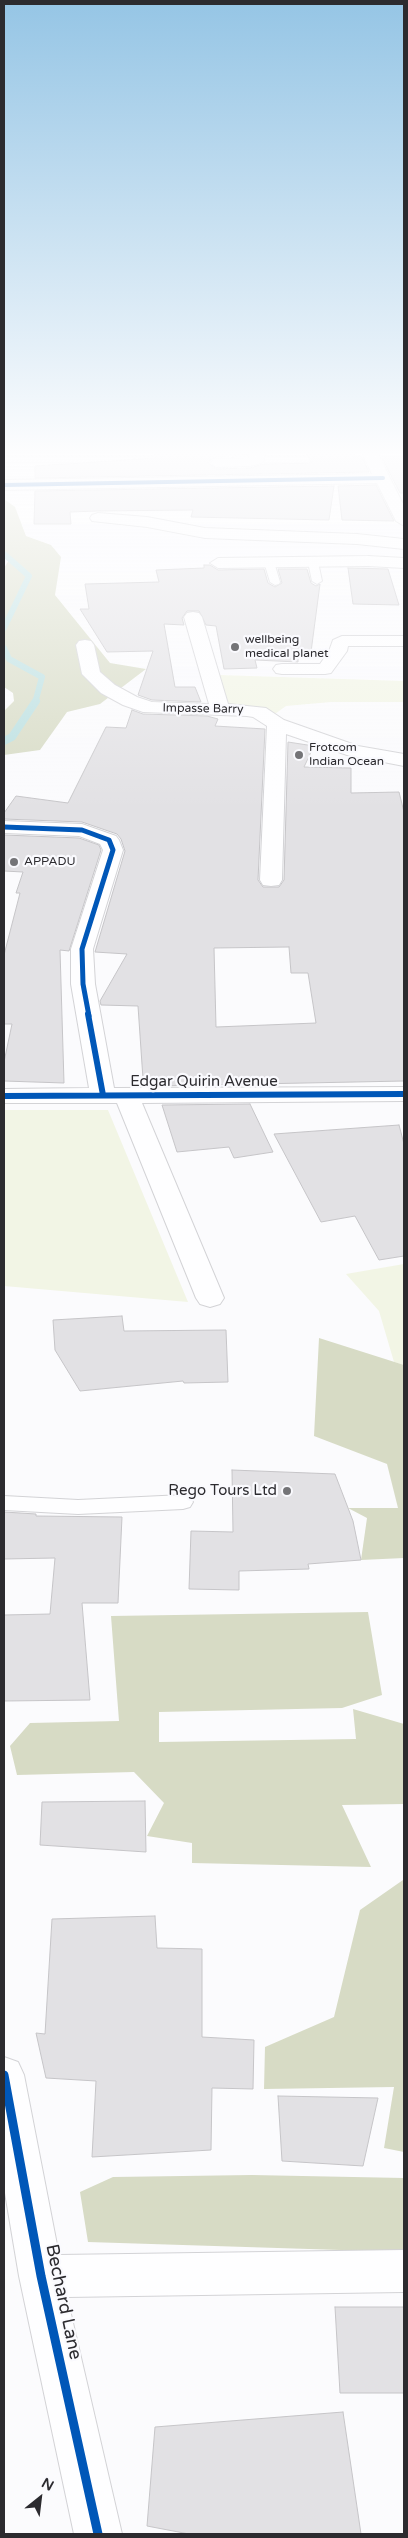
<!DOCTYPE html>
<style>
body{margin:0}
#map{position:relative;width:408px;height:2538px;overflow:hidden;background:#fbfbfd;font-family:"Varela Round",sans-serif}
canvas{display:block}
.frame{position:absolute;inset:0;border:5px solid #2c2b2f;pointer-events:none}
.north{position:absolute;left:15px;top:2473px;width:50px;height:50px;-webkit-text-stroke:4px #fafafe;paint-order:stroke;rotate:29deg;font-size:14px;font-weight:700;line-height:20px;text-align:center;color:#2c2b2f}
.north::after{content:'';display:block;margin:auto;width:18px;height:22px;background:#2c2b2f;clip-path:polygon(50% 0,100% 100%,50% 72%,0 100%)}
</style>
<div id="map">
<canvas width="408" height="2538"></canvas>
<div class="frame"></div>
<div class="north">N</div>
</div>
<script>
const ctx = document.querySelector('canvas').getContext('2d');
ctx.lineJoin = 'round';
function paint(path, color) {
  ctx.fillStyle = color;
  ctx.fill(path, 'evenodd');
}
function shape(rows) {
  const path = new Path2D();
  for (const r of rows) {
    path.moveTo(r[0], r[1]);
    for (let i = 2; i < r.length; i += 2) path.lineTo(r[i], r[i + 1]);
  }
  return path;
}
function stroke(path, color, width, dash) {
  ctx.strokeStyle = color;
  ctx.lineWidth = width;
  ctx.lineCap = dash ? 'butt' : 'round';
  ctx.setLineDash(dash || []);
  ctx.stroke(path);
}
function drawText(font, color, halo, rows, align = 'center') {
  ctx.font = font + ' "Varela Round",sans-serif';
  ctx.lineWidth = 4.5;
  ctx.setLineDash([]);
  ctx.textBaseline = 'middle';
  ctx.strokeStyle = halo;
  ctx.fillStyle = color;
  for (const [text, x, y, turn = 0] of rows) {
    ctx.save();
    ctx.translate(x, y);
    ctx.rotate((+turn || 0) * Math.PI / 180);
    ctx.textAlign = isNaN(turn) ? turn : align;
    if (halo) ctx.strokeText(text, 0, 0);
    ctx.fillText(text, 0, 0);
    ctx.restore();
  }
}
paint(shape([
 [219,675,404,681,404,702,331,702,286,706,268,719,225,707],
 [4,1110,108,1110,188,1302,4,1286],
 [404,1264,404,1365,394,1362,379,1311,346,1274]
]), '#f2f5e5');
paint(shape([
 [4,499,15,507,26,536,51,545,61,557,55,595,110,663,146,669,100,704,67,712,40,750,4,755,4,711,14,701,13,693,4,687,4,568,9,560,4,558],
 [319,1338,404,1365,404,1558,361,1560,367,1518,348,1508,398,1508,387,1464,314,1436],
 [368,1612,382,1695,342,1708,159,1712,159,1742,356,1739,353,1709,404,1724,404,1804,342,1805,371,1867,192,1863,192,1843,147,1836,164,1803,134,1772,17,1775,10,1746,30,1723,119,1721,111,1616],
 [403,1880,404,1880,404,2152,384,2148,394,2087,264,2089,265,2047,334,2017,360,1910],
 [252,2175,404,2178,404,2252,88,2242,80,2192,113,2177]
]), '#d7dbc5');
stroke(shape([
 [4,554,29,576,4,628],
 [4,648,9,659,42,677,35,703]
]), '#badfe0', 6);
stroke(shape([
 [4,741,12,737,36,701]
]), '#badfe0', 8);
const building = shape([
 [155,454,249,454,216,457,207,462,216,469,250,468,264,464,311,463,307,454,354,454,355,457,362,457,369,472,35,478,35,466,156,458,155,454],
 [381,456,404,456,404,493,400,493,381,456],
 [376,485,394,521,342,520,338,486,376,485],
 [334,486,329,520,191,517,193,510,98,511,70,512,71,524,34,524,35,491,334,486],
 [204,565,210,565,218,570,264,569,268,583,275,587,282,583,278,569,307,569,311,583,316,586,320,584,311,652,298,651,298,662,255,660,257,668,224,669,216,626,206,625,199,611,187,611,182,618,184,625,164,624,175,687,195,687,201,702,152,700,138,695,153,651,107,652,80,609,89,609,85,584,159,582,156,570,204,568,204,565],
 [348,568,388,569,399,605,353,604,348,568],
 [132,710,143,714,207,716,218,719,215,726,265,729,258,880,263,887,279,887,284,880,288,742,314,746,304,767,351,768,351,793,399,792,404,812,404,1081,156,1086,154,1079,143,1079,138,1006,101,1005,100,1001,127,954,95,952,125,851,121,839,117,834,82,822,4,819,4,813,16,796,68,803,106,727,126,728,132,710],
 [289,947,291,973,308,973,316,1023,216,1027,214,948,289,947],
 [4,835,79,838,99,845,101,850,69,951,60,950,64,1083,4,1081,4,1062,12,1024,4,1024,4,955,20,893,16,893,23,872,4,871,4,835],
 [250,1104,273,1152,234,1158,229,1147,177,1152,162,1105,250,1104],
 [399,1125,404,1144,404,1256,379,1260,355,1216,321,1222,274,1134,399,1125],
 [122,1316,124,1331,226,1330,228,1382,184,1383,183,1381,80,1391,55,1350,53,1320,122,1316],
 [232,1470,335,1474,353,1521,361,1560,308,1564,309,1569,239,1571,239,1590,189,1589,191,1531,233,1532,232,1470],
 [4,1512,36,1514,36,1516,122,1517,118,1603,82,1603,90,1700,4,1701,4,1615,50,1614,55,1558,4,1559,4,1512],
 [145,1801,146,1852,40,1845,42,1802,145,1801],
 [155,1916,157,1948,202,1949,202,2037,254,2040,253,2089,212,2088,211,2150,92,2157,96,2081,46,2078,36,2033,45,2034,52,1919,155,1916],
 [278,2096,378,2098,363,2166,282,2161,278,2096],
 [335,2307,404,2307,404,2393,340,2393,335,2307],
 [343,2412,361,2534,189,2534,147,2526,155,2427,343,2412]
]);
paint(building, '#e2e1e4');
stroke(building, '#c6c5c8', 1);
const service = shape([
 [269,559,274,562,280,582,279,584,275,585,270,582,264,562,269,559],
 [313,559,318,562,322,581,317,584,312,581,308,562,313,559],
 [183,1495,190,1497,193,1502,190,1507,183,1509,78,1514,4,1510,4,1496,78,1500,183,1495]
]);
const minor = shape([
 [251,454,265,454,264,460,262,463,250,466,216,467,209,463,216,459,249,458,251,454],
 [363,454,378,454,404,506,404,526,396,521,377,483,4,490,4,480,372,474,363,454],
 [98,513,147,517,205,528,357,534,404,539,404,549,357,544,205,538,147,527,92,521,90,518,92,515,98,513],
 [368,556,404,558,404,568,368,566,218,568,210,563,218,558,368,556],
 [193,612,199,613,202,617,228,704,266,708,284,720,358,746,404,754,404,766,347,755,286,734,282,880,279,885,271,886,263,885,260,880,267,726,253,717,247,716,143,712,123,705,101,693,82,674,76,645,79,641,85,640,91,641,94,645,100,672,115,685,137,697,152,702,209,704,184,617,187,613,193,612],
 [342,636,404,636,404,646,348,646,347,651,331,673,325,674,282,674,276,673,273,669,276,665,282,664,320,664,329,651,333,640,342,636],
 [4,821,82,824,116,836,119,840,123,850,93,949,95,984,114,1088,404,1087,404,1101,142,1103,224,1298,220,1304,210,1307,200,1304,196,1298,117,1103,4,1103,4,1089,89,1088,71,984,71,949,103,850,100,844,79,836,4,833,4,821],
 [4,2057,18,2062,24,2075,59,2255,404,2250,404,2292,67,2297,122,2534,74,2534,19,2276,4,2187,4,2057]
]);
stroke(service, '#d3d3d6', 2);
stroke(minor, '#d3d3d6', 2);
paint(service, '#fefeff');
paint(minor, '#fefeff');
stroke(shape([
 [4,485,383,478]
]), '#0057b8', 4);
stroke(shape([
 [4,827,82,830,109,840,113,850,82,949,83,984,89,1016]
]), '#0057b8', 5);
stroke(shape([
 [88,1014,103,1095],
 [4,1096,404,1094]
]), '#0057b8', 6);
stroke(shape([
 [4,2075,41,2276,98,2534]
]), '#0057b8', 9);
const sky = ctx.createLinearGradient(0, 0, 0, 810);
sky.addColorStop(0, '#95c5e5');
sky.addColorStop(0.56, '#fdfdfe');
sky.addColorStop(1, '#fdfdfe00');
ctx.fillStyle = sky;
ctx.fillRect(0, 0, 408, 810);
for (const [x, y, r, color] of [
 [235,647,5,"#747477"],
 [299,755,5,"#747477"],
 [14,862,5,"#747477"],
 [287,1491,5,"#747477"]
]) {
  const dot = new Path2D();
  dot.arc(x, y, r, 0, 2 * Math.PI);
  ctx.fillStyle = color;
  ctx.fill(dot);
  stroke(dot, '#fafafe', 2);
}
drawText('12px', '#2c2b2f', '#fafafe', [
 ["wellbeing",245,640],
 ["medical planet",245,654],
 ["Frotcom",309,748],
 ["Indian Ocean",309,762],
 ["APPADU",24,862]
], 'left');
drawText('12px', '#2c2b2f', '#fafafe', [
 ["Impasse Barry",203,709,1]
]);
drawText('15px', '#2c2b2f', '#fafafe', [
 ["Edgar Quirin Avenue",204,1082]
]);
drawText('15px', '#2c2b2f', '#fafafe', [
 ["Rego Tours Ltd",277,1491]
], 'right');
drawText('18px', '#2c2b2f', '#fafafe', [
 ["Bechard Lane",63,2302,78]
]);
</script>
